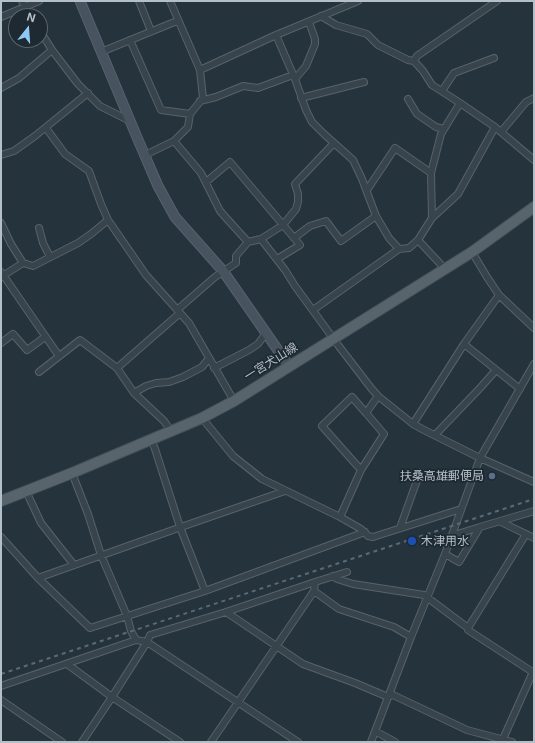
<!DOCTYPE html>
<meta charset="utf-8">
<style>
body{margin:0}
#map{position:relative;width:535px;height:743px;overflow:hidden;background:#25333c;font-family:Inter,sans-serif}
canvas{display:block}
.frame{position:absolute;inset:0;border:2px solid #b4bfc8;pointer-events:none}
.north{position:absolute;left:8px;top:8px;width:40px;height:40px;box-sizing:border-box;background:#1e2931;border:1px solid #5a656d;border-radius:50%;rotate:17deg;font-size:11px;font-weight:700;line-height:16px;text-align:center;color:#b4bfc8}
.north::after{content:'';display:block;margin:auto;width:14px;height:18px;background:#8ec8f3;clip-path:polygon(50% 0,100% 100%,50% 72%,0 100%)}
</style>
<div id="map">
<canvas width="535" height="743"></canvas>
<div class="frame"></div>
<div class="north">N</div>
</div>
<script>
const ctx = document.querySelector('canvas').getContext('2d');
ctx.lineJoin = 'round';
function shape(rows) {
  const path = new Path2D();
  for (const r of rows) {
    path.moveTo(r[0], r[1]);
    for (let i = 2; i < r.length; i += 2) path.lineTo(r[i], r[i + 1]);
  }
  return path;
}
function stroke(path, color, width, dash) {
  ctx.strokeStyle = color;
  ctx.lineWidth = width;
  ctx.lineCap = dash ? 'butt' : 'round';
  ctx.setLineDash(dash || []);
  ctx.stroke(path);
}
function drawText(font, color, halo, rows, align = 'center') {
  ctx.font = font + ' Inter,"Noto Sans JP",sans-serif';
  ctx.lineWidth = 3.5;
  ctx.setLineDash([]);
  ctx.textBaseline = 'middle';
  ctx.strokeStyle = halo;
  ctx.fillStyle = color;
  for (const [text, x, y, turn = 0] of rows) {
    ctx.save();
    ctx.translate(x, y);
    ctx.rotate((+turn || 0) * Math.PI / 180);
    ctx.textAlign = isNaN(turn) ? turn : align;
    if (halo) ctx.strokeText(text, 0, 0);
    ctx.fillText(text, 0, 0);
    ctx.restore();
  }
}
const street = shape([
 [22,1,30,16],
 [139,1,151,31],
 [321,16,336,25,367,34,378,45,408,60,414,61,423,71,432,85,460,103],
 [1,17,39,1],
 [40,31,52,50,78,84,100,106,130,121],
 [276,35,295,79,306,110,312,122,324,134,353,160,362,179,376,216,389,238,399,249,409,248,418,240,445,269],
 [130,40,161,110,190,114],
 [101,52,177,21],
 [414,61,417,56,497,1],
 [200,70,276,35,358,1],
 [295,79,306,66,315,44,315,39,309,22],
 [1,88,19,78,52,50],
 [442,91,454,73,494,58],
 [301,98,364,82],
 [408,99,417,114,436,127,444,129],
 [200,101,216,97,243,86,258,88,293,75],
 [495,127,534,160],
 [46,128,65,154,89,171,101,204,108,220,146,275,189,323,234,401],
 [501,132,526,102,534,98],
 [174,141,201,173,220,211,228,220,248,242,261,239,285,270,295,286,338,345,371,388,378,396,413,424,424,430,480,458,534,482],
 [1,155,14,151,35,136,88,93],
 [145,155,174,141,188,127,190,114,203,98,200,70,170,1],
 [206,182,230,162,300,245,277,259],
 [367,190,395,148,431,173],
 [1,223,11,244,23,263],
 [39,228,43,243,50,257],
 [294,238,310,226,326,221,341,241,376,216],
 [261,239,283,225,296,209,298,202,298,194,295,184,334,143],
 [418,240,432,218,431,173,441,134,460,103,495,127,458,194,432,218],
 [472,252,487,277,499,295,534,328],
 [1,272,59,356],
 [1,277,23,263,33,266,78,243,91,234,108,220],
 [177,310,215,277,236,263,236,256,248,242],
 [313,310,399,249],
 [1,343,13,334,27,350,45,337],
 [464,344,520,389],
 [117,368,180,313],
 [214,368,249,350,258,344,266,333],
 [39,372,80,340,117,368,134,393,164,421,171,431],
 [134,393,146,386,156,383,169,382,183,377,202,367,209,358],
 [202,418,233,456,262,479,340,517,361,529,368,536,373,537,461,509],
 [413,424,464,344,499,295],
 [435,435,481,387,496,370],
 [151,439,155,449,180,527,205,591],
 [361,470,322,426,352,397,366,413],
 [72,473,88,514,101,555,127,616,131,631,136,640],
 [26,491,41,523,74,565],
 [340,517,361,470,384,434,366,413,378,396],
 [501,522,534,538],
 [400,528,420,472],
 [451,536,480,527],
 [1,537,38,578,90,628,205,591,365,532],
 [445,554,459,562,480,527,534,511],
 [333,576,337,579,353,584,424,595,468,628,468,630,534,673],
 [38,578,184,526,285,491],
 [315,582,347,572],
 [314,591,339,609,394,627,411,637],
 [226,612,303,664,355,683,388,697,393,695,467,730,512,742],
 [468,628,526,534],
 [67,664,112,697,180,742],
 [1,686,136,640,147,642,298,742],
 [1,700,62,742],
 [375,731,395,742],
 [503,739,533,672],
 [82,742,112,697,147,642,150,635,226,612,315,582,314,591,211,742],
 [371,742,411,637,445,554,480,458,534,364]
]);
const secondary = shape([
 [80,1,136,135,158,186,175,217,223,271,289,366]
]);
const primary = shape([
 [1,501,72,473,202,418,234,401,472,252,534,207]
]);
stroke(street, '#57626a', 8);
stroke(secondary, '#57626a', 11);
stroke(primary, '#455058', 12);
stroke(street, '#38444c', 6);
stroke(secondary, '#47545f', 9);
stroke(primary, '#57646c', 10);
stroke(shape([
 [1,674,534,499]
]), '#5b6973', 2, [4, 4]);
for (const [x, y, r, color] of [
 [492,476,4,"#5c6f8a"],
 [412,541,5,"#1a4fb4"]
]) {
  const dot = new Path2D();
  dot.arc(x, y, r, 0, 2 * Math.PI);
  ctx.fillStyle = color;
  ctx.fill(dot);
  stroke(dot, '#1e2931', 1.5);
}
drawText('12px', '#b4bfc8', '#1e2931', [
 ["一宮犬山線",271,362,-32]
]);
drawText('12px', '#b4bfc8', '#1e2931', [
 ["扶桑高雄郵便局",484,476],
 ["木津用水",421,541,"left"]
], 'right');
</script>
